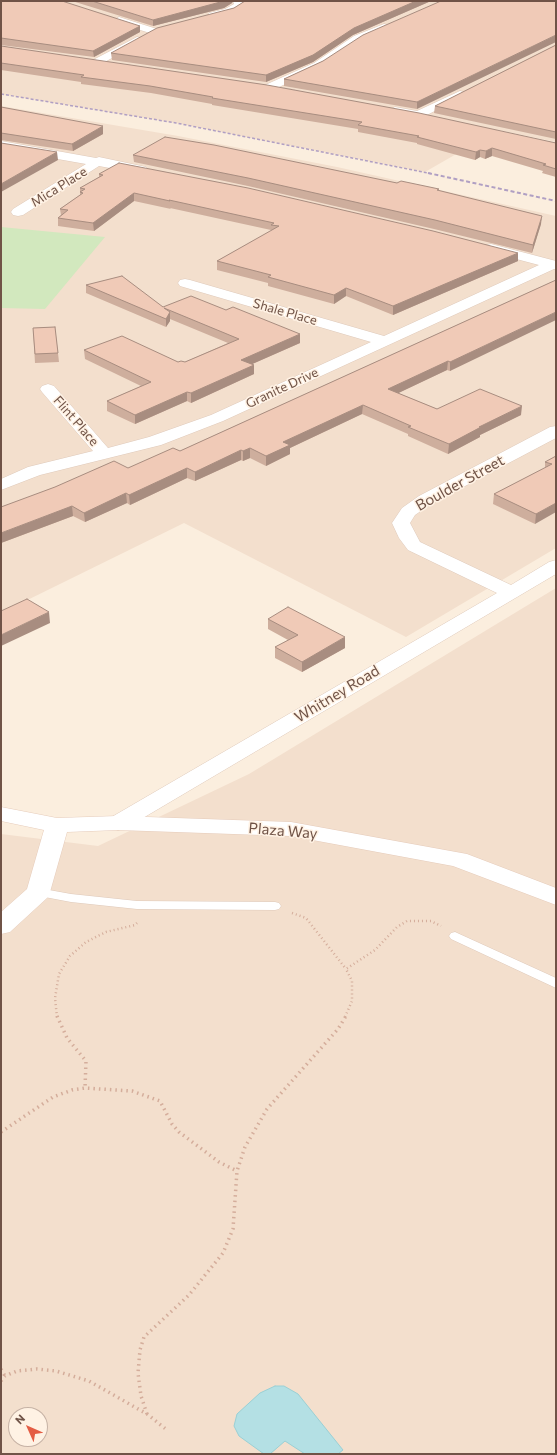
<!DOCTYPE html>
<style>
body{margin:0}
#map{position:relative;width:557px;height:1455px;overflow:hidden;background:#fbeede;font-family:Commissioner,sans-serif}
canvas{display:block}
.frame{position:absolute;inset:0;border:2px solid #705347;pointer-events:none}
.north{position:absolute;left:8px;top:1407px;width:40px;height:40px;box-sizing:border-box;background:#fff2e4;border:1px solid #c6b2a5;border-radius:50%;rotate:315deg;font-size:11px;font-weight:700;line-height:16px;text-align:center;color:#705347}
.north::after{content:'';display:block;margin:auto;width:14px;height:18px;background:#e45d44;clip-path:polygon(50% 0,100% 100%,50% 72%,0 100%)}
</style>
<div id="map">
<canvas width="557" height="1455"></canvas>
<div class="frame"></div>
<div class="north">N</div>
</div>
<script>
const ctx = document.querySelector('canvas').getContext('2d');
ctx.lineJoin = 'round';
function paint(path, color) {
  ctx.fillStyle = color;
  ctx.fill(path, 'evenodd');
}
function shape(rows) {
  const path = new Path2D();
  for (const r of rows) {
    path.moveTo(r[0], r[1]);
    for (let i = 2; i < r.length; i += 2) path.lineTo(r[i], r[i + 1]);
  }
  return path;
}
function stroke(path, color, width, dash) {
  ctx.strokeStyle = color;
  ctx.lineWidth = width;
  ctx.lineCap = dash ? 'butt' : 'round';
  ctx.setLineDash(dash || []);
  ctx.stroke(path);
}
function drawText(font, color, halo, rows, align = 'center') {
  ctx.font = font + ' Commissioner,sans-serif';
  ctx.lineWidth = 3;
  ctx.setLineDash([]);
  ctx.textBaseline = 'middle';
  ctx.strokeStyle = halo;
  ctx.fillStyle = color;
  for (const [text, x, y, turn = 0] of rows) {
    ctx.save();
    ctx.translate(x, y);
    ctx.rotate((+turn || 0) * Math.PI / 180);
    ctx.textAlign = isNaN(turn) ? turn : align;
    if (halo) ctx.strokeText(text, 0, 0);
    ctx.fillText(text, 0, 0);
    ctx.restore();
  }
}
paint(shape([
 [1,1,556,1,556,142,498,130,425,172,176,123,1,94],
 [1,106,178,136,337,167,556,216,556,548,406,637,184,523,1,613],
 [556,588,556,1454,1,1454,1,834,98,846,249,774],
 [16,1415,40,1415,40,1439,16,1439]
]), '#f3dfcd');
paint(shape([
 [1,227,105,237,45,309,1,308]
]), '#d2e8be');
const water = shape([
 [275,1386,284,1386,298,1394,343,1450,338,1454,305,1454,285,1441,270,1454,264,1454,239,1436,234,1426,237,1414,260,1393,275,1386]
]);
paint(water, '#b4e0e4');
stroke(water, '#9ad0d5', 1);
const lane = shape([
 [38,888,71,894,137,901,275,902,279,903,281,906,279,909,275,910,137,909,71,902,34,895,32,892,34,889,38,888],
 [455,932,556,978,556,988,451,939,449,936,451,933,455,932]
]);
const street = shape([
 [233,1,243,1,245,5,233,13,213,18,208,15,209,13,225,9,234,4,233,1],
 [119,17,157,29,158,31,153,34,115,22,114,20,119,17],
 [384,24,388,25,389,27,388,29,362,40,322,67,279,87,295,90,297,92,295,94,291,95,267,91,263,90,261,88,263,86,314,63,354,36,384,24],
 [137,37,141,38,142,40,141,42,101,64,97,65,92,62,93,60,137,37],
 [460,91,464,92,466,94,464,96,423,117,419,119,395,115,391,113,389,111,391,109,395,107,417,111,460,91],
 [1,141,96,158,99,157,146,167,148,170,146,173,142,174,99,166,23,215,18,216,13,215,11,212,13,209,86,164,1,149,1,141],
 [491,244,556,261,556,269,554,269,223,421,161,445,40,475,1,490,1,479,28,467,93,451,42,392,40,389,42,386,48,384,54,386,108,448,149,437,211,415,371,342,180,286,178,283,180,280,185,279,190,280,384,336,539,265,486,251,484,248,486,245,491,244],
 [556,426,556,438,431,504,415,515,410,523,420,542,511,585,549,562,556,560,556,574,126,828,118,830,110,828,107,823,110,818,497,593,408,550,399,538,392,523,402,508,419,496,550,427,556,426]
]);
const secondary = shape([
 [1,807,57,818,118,816,291,822,467,854,556,888,556,905,453,866,291,836,118,830,67,832,50,892,47,898,10,932,1,934,1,912,27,889,44,830,1,821,1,807]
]);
stroke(lane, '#dfcabb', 1);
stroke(street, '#dfcabb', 1);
stroke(secondary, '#e6ccbb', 1);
stroke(shape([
 [292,913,306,918,346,969],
 [57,1017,55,998,59,974,70,956,86,942,106,932,135,925,137,923],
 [345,1017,352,1001,352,981,346,969,375,950,397,927,407,921,431,921,441,926]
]), '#d4ad9b', 2.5, [1, 3]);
stroke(shape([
 [57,1016,67,1038,86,1061,85,1088],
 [1,1132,53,1097,72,1090,85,1088,132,1091,160,1101,172,1124,179,1132,219,1162,237,1171],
 [1,1369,5,1376],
 [1,1381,5,1376,17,1371,37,1369,56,1371,89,1381,147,1414,167,1430],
 [147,1414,141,1396,138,1373,140,1350,144,1337,189,1295,223,1253,233,1229,237,1171,245,1147,267,1109,338,1029,346,1016]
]), '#d4ad9b', 3.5, [1.5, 4]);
paint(lane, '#fff');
paint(street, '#fff');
paint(secondary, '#fff');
stroke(shape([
 [1,94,176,123,433,174]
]), '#b09fc3', 1.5, [3, 2]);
stroke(shape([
 [428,173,556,201]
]), '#b09fc3', 2, [4, 2.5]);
paint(shape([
 [1,1,140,32,94,57,1,45],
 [72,1,233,1,232,3,224,8,153,26],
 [244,1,431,1,353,35,313,62,266,82,112,60,111,53,234,8,244,2],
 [441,1,417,109,284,86,284,79,323,61],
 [556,45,556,139,434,113,435,106],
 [1,46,556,143,556,177,542,173,543,171,492,156,485,159,480,157,475,160,417,144,417,143,358,132,358,129,212,105,212,104,151,93,81,84,81,82,1,70],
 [1,107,103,134,73,151,1,140],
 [133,155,397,183,439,191,541,224,532,253,434,229,248,186,134,162],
 [99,174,518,261,393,315,346,296,334,304,268,286,268,283,217,270,217,261,271,231,271,230,170,208,171,209,134,201,94,231,58,226,58,218,61,215,60,209,80,195,80,188,99,177],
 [556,280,450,371,447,370,398,393,437,409,521,415,480,435,480,437,448,454,408,436,408,434,362,414,290,448,290,454,266,466,250,458,243,461,241,460,195,481,187,478,130,505,127,503,85,522,73,516,1,543,128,468,180,451],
 [86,285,163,307,300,343,252,364,254,374,191,403,187,401,135,424,107,411,107,401,141,386,85,359,84,350,178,362,185,362,228,343,170,319,170,321,166,327,86,293],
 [55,327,59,362,35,363,33,328],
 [556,456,535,524,493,504,494,494,545,468,545,462],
 [268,619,345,648,302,672,275,658,275,647,288,640,268,629]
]), '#ceae9d');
paint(shape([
 [224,1,233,1,232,3,224,8,153,26,153,20],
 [416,1,431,1,353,35,313,62,266,82,266,75,354,28],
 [140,26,140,32,94,57,93,51],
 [556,35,556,42,417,109,417,102],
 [103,126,103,134,73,151,72,144],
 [492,148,492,156,485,159,486,151],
 [480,150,480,157,475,160,476,152],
 [57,152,58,160,1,192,1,184],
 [134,193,134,201,94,231,93,223],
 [542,216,541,224,532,253,533,245],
 [518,253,518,261,393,315,393,306],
 [346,288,346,296,334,304,334,295],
 [170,312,170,321,166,327,166,319],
 [556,312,556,320,450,371,450,362],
 [300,334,300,343,241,369,241,360],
 [448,361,447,370,388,398,388,389],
 [254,365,254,374,191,403,191,393],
 [187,392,187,401,135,424,135,415],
 [363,405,362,414,290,448,290,454,266,466,266,456,283,442],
 [522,406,521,415,480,435,480,437,448,454,449,444,479,427],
 [250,448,250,458,243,461,243,451],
 [241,450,241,460,195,481,195,472],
 [187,468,187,478,130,505,129,495],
 [126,493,127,503,85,522,84,513],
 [556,503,556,512,535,524,536,514],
 [72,506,73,516,1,543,1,533],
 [49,612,50,623,1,646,1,635],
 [345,637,345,648,302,672,302,662]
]), '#a88d80');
const building = shape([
 [1,1,62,1,140,26,93,51,1,38,1,1],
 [92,1,224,1,153,20,92,1],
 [245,1,416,1,354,28,313,55,266,75,111,53,157,28,234,8,245,1],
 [441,1,556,1,556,35,417,102,284,79,323,61,363,35,441,1],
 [556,45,556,132,435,106,556,45],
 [1,46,267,85,419,113,556,143,556,169,543,165,546,164,492,148,486,151,480,150,476,152,417,137,419,136,358,125,362,122,212,98,213,97,150,86,81,77,84,75,1,63,1,46],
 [1,107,103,126,72,144,1,133,1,107],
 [165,137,214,145,397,183,401,181,439,189,437,190,542,216,533,245,435,220,248,178,133,155,165,137],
 [1,143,57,152,1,184,1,143],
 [119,163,248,188,433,231,518,253,393,306,346,288,334,295,268,277,271,275,217,261,279,226,271,225,274,223,169,200,170,201,134,193,93,223,58,218,68,210,60,209,83,193,80,192,85,189,80,188,103,175,99,174,119,163],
 [122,276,163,307,191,296,226,310,233,307,300,334,241,360,254,365,191,393,187,392,135,415,107,401,151,382,84,350,122,336,178,362,181,361,185,362,239,339,164,308,170,312,166,319,86,285,122,276],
 [556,280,556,312,450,362,448,361,388,389,437,409,480,389,522,406,479,427,481,427,449,444,408,427,411,426,363,405,283,442,290,445,266,456,250,448,243,451,241,450,195,472,187,468,129,495,126,493,84,513,72,506,1,533,1,507,55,487,114,461,128,468,173,448,180,451,556,280],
 [55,327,58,353,35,354,33,328,55,327],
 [556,456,556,503,536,514,494,494,552,464,545,462,556,456],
 [27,599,49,612,1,635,1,611,27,599],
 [288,607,345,637,302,662,275,647,298,635,268,619,288,607]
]);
paint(building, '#f0cab7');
stroke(building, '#a88d80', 1);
drawText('13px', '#705347', '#fff2e4', [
 ["Mica Place",59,187,-32],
 ["Shale Place",285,312,16],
 ["Granite Drive",282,388,-25],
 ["Flint Place",76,421,49]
]);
drawText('15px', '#705347', '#fff2e4', [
 ["Boulder Street",460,483,-29],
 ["Whitney Road",337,694,-31],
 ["Plaza Way",283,831,5]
]);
</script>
